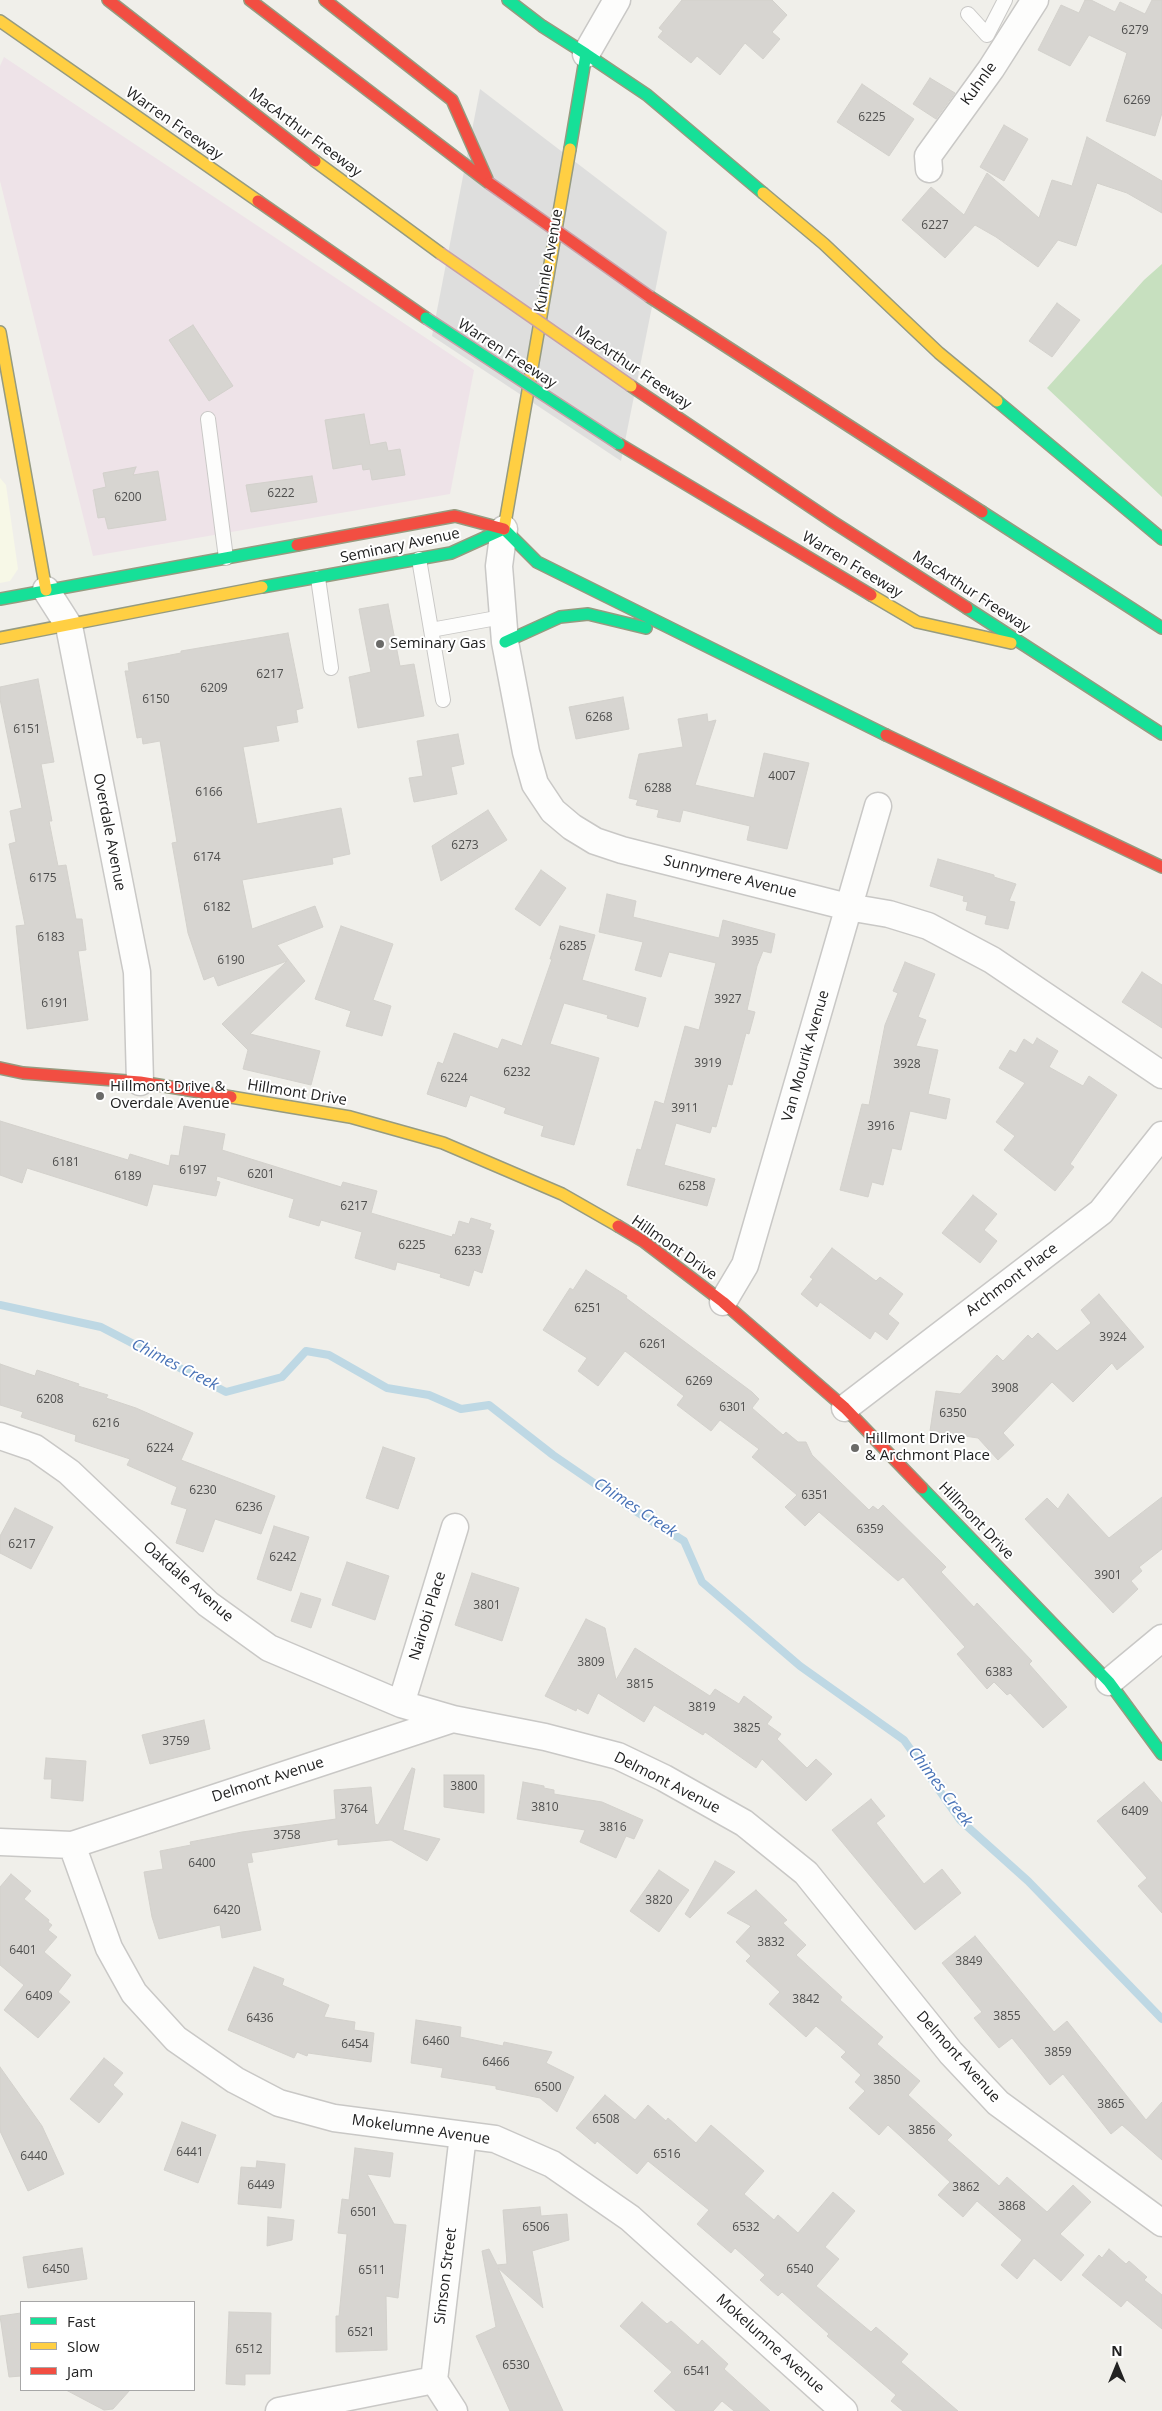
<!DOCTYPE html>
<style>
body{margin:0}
#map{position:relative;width:1162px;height:2411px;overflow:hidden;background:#f0efea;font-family:"Open Sans",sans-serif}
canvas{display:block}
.legend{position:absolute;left:20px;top:2301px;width:175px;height:90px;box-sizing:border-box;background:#fff;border:1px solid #a7a7a7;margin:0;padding:6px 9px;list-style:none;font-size:15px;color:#222}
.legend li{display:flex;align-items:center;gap:10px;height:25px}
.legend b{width:25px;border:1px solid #a7a7a7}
.north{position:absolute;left:1092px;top:2341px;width:50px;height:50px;-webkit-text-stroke:4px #fff;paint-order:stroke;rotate:0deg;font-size:14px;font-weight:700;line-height:20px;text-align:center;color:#222}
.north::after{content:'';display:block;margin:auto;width:18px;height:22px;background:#222;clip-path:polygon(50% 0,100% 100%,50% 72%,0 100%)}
</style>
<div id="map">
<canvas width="1162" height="2411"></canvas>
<ul class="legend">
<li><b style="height:6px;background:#16e098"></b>Fast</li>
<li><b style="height:6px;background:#ffcf43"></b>Slow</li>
<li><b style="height:6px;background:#f24e42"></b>Jam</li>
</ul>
<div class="north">N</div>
</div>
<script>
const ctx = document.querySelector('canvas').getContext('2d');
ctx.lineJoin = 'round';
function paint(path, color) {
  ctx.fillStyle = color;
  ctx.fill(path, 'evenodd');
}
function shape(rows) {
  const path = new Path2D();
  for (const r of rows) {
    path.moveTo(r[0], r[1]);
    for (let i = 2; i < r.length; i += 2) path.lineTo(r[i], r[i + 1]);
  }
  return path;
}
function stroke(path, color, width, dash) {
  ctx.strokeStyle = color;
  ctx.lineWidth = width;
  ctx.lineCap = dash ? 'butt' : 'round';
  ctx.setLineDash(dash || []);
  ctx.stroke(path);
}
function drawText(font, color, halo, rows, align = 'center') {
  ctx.font = font + ' "Open Sans",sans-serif';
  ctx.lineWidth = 4;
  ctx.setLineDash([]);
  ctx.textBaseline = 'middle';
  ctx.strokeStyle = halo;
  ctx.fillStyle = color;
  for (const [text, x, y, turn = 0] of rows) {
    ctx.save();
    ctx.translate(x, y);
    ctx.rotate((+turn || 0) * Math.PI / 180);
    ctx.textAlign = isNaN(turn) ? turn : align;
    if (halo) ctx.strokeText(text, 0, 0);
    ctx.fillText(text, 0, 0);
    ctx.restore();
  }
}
paint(shape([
 [4,57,474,370,450,494,93,556,0,181,0,66]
]), '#eee3e8');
paint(shape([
 [0,478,6,485,18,569,10,581,0,583]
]), '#f7f8e7');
paint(shape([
 [1162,264,1162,497,1047,388,1144,280]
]), '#c7e0bf');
paint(shape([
 [480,89,667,232,621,461,432,336]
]), '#dededd');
stroke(shape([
 [0,1305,101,1327,226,1392,282,1377,306,1351,329,1355,387,1388,429,1395,461,1409,489,1405,553,1455,629,1507,684,1541,702,1582,800,1666,904,1740,960,1820,1028,1881,1162,2019]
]), '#bed8e4', 8);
const building = shape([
 [682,0,772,0,787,15,772,32,780,39,763,59,745,43,720,75,697,56,691,63,658,37,663,31,659,28,682,0],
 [1085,0,1091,0,1115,12,1120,2,1145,14,1152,0,1162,0,1162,113,1155,136,1106,121,1127,53,1089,35,1070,66,1038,50,1061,5,1079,13,1085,0],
 [930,78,955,93,936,119,913,104,930,78],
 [862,84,914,119,889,156,837,122,862,84],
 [1004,125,1028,139,1004,181,980,167,1004,125],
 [1087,137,1162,181,1162,213,1127,193,1097,183,1076,246,1058,240,1038,267,996,237,975,225,945,258,902,220,931,187,964,215,987,173,1039,218,1052,180,1072,186,1087,137],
 [1057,303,1080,320,1052,357,1029,341,1057,303],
 [193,325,233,386,209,401,169,340,193,325],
 [364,414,370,445,386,442,388,451,400,449,405,475,372,480,370,469,363,470,362,464,333,469,325,420,364,414],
 [136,467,133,475,158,471,166,520,108,529,105,517,98,518,93,490,106,487,103,473,136,467],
 [312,476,317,502,251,512,246,485,312,476],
 [388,604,400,666,414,664,424,716,358,728,349,677,371,672,359,609,388,604],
 [288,633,303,708,296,710,298,722,276,726,279,741,243,747,257,824,341,808,350,854,332,858,333,864,242,880,252,929,315,906,323,927,277,945,305,981,250,1034,320,1051,311,1085,243,1069,248,1050,222,1024,287,961,218,986,214,976,204,980,188,933,172,843,177,842,160,741,143,744,142,737,137,738,125,671,129,671,128,663,181,653,181,651,288,633],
 [38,679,54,762,41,764,52,821,49,821,58,866,66,865,76,919,82,919,86,950,78,951,88,1020,27,1029,16,926,25,925,9,844,16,842,10,811,22,808,0,699,0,687,38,679],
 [623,697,629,729,576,739,569,707,623,697],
 [707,714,708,722,716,720,695,785,754,798,764,753,809,763,787,849,747,840,750,826,683,810,680,822,657,817,659,810,636,805,638,800,629,798,639,754,683,747,678,719,707,714],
 [458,734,464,764,451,767,457,794,414,802,409,778,423,776,417,741,458,734],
 [488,810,507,840,441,881,432,846,488,810],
 [938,859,994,875,994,877,1016,884,1009,901,1015,902,1008,929,985,924,987,916,966,910,968,902,963,901,964,896,930,886,938,859],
 [541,870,566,888,540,926,515,909,541,870],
 [607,894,636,901,633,917,719,938,723,920,775,934,771,953,763,951,757,966,747,1010,755,1012,749,1034,746,1033,732,1085,728,1084,716,1127,712,1126,710,1133,676,1123,664,1165,715,1179,707,1206,627,1185,637,1149,641,1150,655,1101,664,1104,685,1026,699,1030,716,963,669,952,661,977,635,970,643,942,599,932,607,894],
 [341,926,393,944,373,1000,391,1006,382,1036,346,1026,351,1011,315,999,341,926],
 [560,926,595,935,582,980,646,998,638,1027,607,1018,608,1015,564,1003,550,1044,599,1058,574,1145,541,1136,544,1126,504,1113,506,1108,470,1095,466,1107,427,1094,438,1062,443,1064,454,1033,498,1049,502,1039,522,1046,552,959,550,959,560,926],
 [905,962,935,974,918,1017,926,1020,916,1046,938,1050,928,1094,950,1099,946,1119,910,1111,901,1150,892,1148,883,1185,872,1182,868,1197,840,1190,862,1104,869,1105,885,1025,898,993,893,991,905,962],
 [1142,972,1162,985,1162,1028,1122,1002,1142,972],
 [1037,1038,1058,1051,1049,1067,1083,1086,1089,1076,1117,1095,1070,1164,1074,1167,1055,1191,1004,1150,1015,1136,996,1122,1025,1083,999,1068,1010,1050,1016,1053,1024,1039,1033,1045,1037,1038],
 [0,1121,128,1160,130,1154,169,1166,171,1155,179,1156,184,1126,225,1134,222,1150,341,1187,343,1182,377,1191,371,1213,452,1237,453,1234,455,1235,459,1221,469,1224,471,1218,491,1224,489,1229,494,1231,482,1273,474,1270,469,1286,440,1277,441,1274,397,1262,395,1270,355,1258,362,1232,321,1220,319,1226,289,1217,294,1199,217,1176,216,1181,220,1182,216,1196,153,1184,147,1206,27,1168,22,1183,0,1175,0,1121],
 [973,1195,997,1214,984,1230,997,1241,980,1263,942,1233,973,1195],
 [832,1248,876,1281,880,1277,903,1294,888,1314,899,1323,887,1340,875,1331,870,1339,820,1302,817,1307,801,1294,813,1279,810,1277,832,1248],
 [586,1270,627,1296,626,1298,752,1392,759,1399,752,1408,783,1435,786,1432,798,1442,806,1442,812,1455,869,1510,873,1506,878,1510,883,1505,946,1567,941,1572,974,1607,977,1603,1032,1661,1029,1664,1067,1707,1043,1728,1010,1693,1007,1695,994,1682,987,1689,957,1654,965,1647,903,1577,898,1581,819,1512,805,1526,785,1507,797,1495,752,1457,759,1449,720,1420,711,1431,677,1405,684,1396,625,1351,598,1386,578,1371,587,1358,543,1330,570,1288,573,1290,586,1270],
 [1099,1294,1144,1347,1117,1370,1112,1363,1073,1402,1052,1382,1003,1433,1014,1445,998,1460,978,1438,930,1431,936,1391,960,1394,997,1355,1003,1361,1028,1335,1032,1339,1038,1333,1057,1351,1091,1323,1081,1310,1099,1294],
 [0,1364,35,1376,37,1370,79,1384,78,1386,108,1395,106,1398,136,1408,193,1433,181,1460,275,1496,261,1534,215,1519,203,1552,176,1543,187,1509,171,1504,177,1487,127,1465,130,1459,75,1441,76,1435,21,1417,23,1412,0,1405,0,1364],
 [383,1447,415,1458,398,1509,366,1498,383,1447],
 [1068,1494,1109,1538,1162,1497,1162,1549,1139,1567,1142,1571,1131,1581,1138,1589,1113,1613,1025,1519,1047,1498,1058,1509,1068,1494],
 [15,1508,53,1527,31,1569,0,1553,0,1536,15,1508],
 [274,1526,309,1537,291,1591,257,1579,274,1526],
 [347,1562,389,1576,375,1620,332,1605,347,1562],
 [472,1573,519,1588,502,1641,455,1625,472,1573],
 [301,1593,321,1599,311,1628,291,1621,301,1593],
 [586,1619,605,1628,616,1680,635,1648,710,1696,715,1689,739,1704,744,1696,772,1717,767,1724,781,1734,777,1739,807,1768,816,1759,832,1774,806,1801,762,1759,756,1768,705,1732,703,1735,654,1705,644,1722,598,1693,588,1714,577,1708,576,1711,545,1696,586,1619],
 [204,1720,210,1749,150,1764,142,1735,204,1720],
 [46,1758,86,1761,83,1801,51,1798,52,1779,44,1779,46,1758],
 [412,1768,415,1769,403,1830,440,1839,427,1861,391,1840,338,1845,338,1839,251,1853,253,1862,247,1863,261,1930,222,1938,220,1925,159,1939,152,1917,144,1872,163,1869,160,1851,191,1845,190,1842,242,1832,336,1819,334,1790,371,1787,375,1824,378,1825,412,1768],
 [444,1775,484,1775,484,1813,444,1807,444,1775],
 [523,1782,544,1786,544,1788,554,1790,554,1794,602,1802,643,1820,634,1839,626,1836,616,1858,580,1842,585,1830,517,1819,523,1782],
 [1144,1782,1162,1803,1162,1913,1138,1886,1147,1878,1097,1821,1144,1782],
 [871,1799,885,1816,876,1823,924,1884,942,1869,961,1893,915,1930,832,1830,871,1799],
 [715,1861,735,1872,690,1918,685,1914,715,1861],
 [659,1870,689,1890,659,1932,630,1911,659,1870],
 [11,1874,31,1891,24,1899,49,1920,48,1922,52,1925,48,1930,57,1937,44,1952,71,1975,58,1992,70,2002,38,2038,4,2010,24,1985,0,1965,0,1887,11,1874],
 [756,1890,787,1920,783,1923,806,1945,796,1955,842,1997,840,2000,883,2037,877,2044,920,2081,908,2095,952,2135,947,2140,999,2186,1007,2177,1047,2212,1073,2185,1091,2202,1060,2234,1084,2255,1061,2281,1034,2258,1017,2279,1001,2265,1022,2240,977,2201,963,2217,938,2195,950,2182,888,2125,879,2135,849,2108,865,2091,855,2082,861,2075,841,2057,846,2052,816,2026,806,2037,769,2004,780,1992,746,1961,751,1956,736,1942,751,1926,727,1913,756,1890],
 [975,1936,1054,2032,1067,2021,1146,2120,1162,2102,1162,2160,1122,2125,1111,2134,1063,2074,1050,2085,1012,2038,999,2048,974,2018,982,2012,942,1963,975,1936],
 [254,1967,284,1979,282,1985,329,2005,324,2017,355,2022,354,2030,374,2033,371,2062,308,2053,307,2056,297,2052,294,2058,228,2030,254,1967],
 [416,2020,461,2027,460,2037,503,2046,504,2042,552,2052,546,2063,574,2077,557,2112,540,2098,496,2089,496,2086,441,2077,443,2068,411,2063,416,2020],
 [104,2058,123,2073,113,2085,123,2094,99,2123,70,2099,104,2058],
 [0,2067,42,2126,64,2174,28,2191,0,2131,0,2067],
 [605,2095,635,2120,648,2105,666,2121,668,2118,696,2143,711,2125,764,2171,744,2194,774,2220,778,2215,798,2233,833,2192,855,2211,825,2247,839,2259,816,2286,871,2332,876,2327,908,2354,901,2362,958,2411,903,2411,891,2401,896,2395,827,2336,829,2334,782,2292,778,2296,760,2280,765,2275,735,2248,731,2253,697,2224,709,2210,648,2161,637,2174,597,2141,595,2144,576,2128,605,2095],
 [182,2122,216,2135,198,2183,164,2170,182,2122],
 [355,2148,393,2153,390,2177,367,2174,394,2224,406,2225,398,2298,386,2296,387,2350,336,2352,336,2316,339,2316,347,2234,338,2233,342,2199,349,2200,355,2148],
 [257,2161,285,2164,281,2208,238,2204,241,2167,256,2168,257,2161],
 [540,2207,541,2216,567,2214,569,2240,532,2251,543,2308,498,2268,563,2411,510,2411,476,2336,496,2327,482,2251,489,2249,497,2265,507,2264,503,2210,540,2207],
 [268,2217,294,2220,292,2240,267,2246,268,2217],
 [82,2248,87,2279,28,2288,23,2257,82,2248],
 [1109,2249,1126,2264,1129,2261,1147,2277,1144,2280,1162,2295,1162,2329,1127,2300,1121,2307,1082,2275,1099,2255,1102,2258,1109,2249],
 [642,2302,667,2324,671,2321,698,2345,702,2340,728,2364,724,2369,770,2411,734,2411,722,2401,713,2411,676,2411,654,2391,672,2372,620,2326,642,2302],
 [229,2312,271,2313,270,2374,245,2374,245,2385,226,2384,229,2312],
 [21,2313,21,2376,9,2377,0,2316,21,2313],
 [66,2390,130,2390,113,2409,104,2410,66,2390]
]);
paint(building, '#d7d5d1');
stroke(building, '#d3d1cc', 1);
const lane = shape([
 [968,14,987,35,1005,0],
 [208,419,226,558],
 [419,559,443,700],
 [318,578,331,668],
 [431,630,502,617]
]);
const street = shape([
 [586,54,617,0],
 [929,169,928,156,991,69,1035,0],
 [504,529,499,566,505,642,526,752,535,784,553,811,572,827,595,841,622,850,848,907,889,914,928,926,992,960,1162,1075],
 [46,590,69,626,137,972,140,1082],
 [723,1302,745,1265,878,806],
 [845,1408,1101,1212,1162,1135],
 [0,1436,35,1448,69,1472,208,1604,269,1648,401,1704,453,1719],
 [1109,1682,1162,1638],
 [401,1704,455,1527],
 [0,1842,72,1845,453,1719,545,1737,618,1756,664,1778,744,1823,806,1873,951,2053,998,2103,1162,2223],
 [72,1845,109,1948,134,1993,176,2039,235,2080,279,2103,334,2118,495,2139,552,2164,630,2218,844,2411],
 [279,2411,434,2380],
 [454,2411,434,2380,463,2135]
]);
const fast = shape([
 [508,0,542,26,586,54,570,149],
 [586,54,647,95,763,193],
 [997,401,1162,539],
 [982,512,1162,628],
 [504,529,537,562,886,735],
 [262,587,451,553,504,529],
 [0,599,297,545],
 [967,608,1162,734],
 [505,642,560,617,588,614,646,628],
 [922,1488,1109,1682,1162,1754]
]);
const slow = shape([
 [0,21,258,201],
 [315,161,440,253],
 [763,193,824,244,939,353,997,401],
 [0,332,46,590],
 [504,529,570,149],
 [871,595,917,622,1011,643],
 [0,638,262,587],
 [231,1097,350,1117,443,1143,562,1194,618,1226]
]);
const jam = shape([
 [108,0,315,161],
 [250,0,489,183],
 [325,0,452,100,487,179],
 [258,201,426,318],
 [650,297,982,512],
 [631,386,833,522,967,608],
 [619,444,871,595],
 [297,545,455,516,504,529],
 [886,735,1162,867],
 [0,1068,23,1073,140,1082,231,1097],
 [618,1226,643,1241,723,1302,845,1408,922,1488]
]);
stroke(lane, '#c9c8c6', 16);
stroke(street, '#c9c8c6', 29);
stroke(fast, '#969b80', 14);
stroke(slow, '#969b80', 14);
stroke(jam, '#969b80', 14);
stroke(lane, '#fdfdfc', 14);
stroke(street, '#fdfdfc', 26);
stroke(fast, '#16e098', 11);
stroke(slow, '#ffcf43', 11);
stroke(jam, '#f24e42', 11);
const fastBridge = shape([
 [426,318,619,444]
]);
const slowBridge = shape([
 [440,253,631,386]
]);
const jamBridge = shape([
 [489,183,650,297]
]);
stroke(fastBridge, '#c6a1a7', 14, []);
stroke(slowBridge, '#c6a1a7', 14, []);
stroke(jamBridge, '#c6a1a7', 14, []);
stroke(fastBridge, '#16e098', 11);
stroke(slowBridge, '#ffcf43', 11);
stroke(jamBridge, '#f24e42', 11);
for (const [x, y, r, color] of [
 [380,644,5,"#6a6a68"],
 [100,1096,5,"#6a6a68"],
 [855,1448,5,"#6a6a68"]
]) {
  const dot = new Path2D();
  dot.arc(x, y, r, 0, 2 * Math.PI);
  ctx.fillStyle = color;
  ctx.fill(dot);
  stroke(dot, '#fff', 2);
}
drawText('12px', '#4f4f4e', null, [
 ["6279",1135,31],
 ["6269",1137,101],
 ["6225",872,118],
 ["6227",935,226],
 ["6222",281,494],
 ["6200",128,498],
 ["6217",270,675],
 ["6209",214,689],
 ["6150",156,700],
 ["6268",599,718],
 ["6151",27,730],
 ["4007",782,777],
 ["6288",658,789],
 ["6166",209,793],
 ["6273",465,846],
 ["6174",207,858],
 ["6175",43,879],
 ["6182",217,908],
 ["6183",51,938],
 ["3935",745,942],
 ["6285",573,947],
 ["6190",231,961],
 ["3927",728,1000],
 ["6191",55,1004],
 ["3919",708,1064],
 ["3928",907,1065],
 ["6232",517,1073],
 ["6224",454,1079],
 ["3911",685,1109],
 ["3916",881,1127],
 ["6181",66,1163],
 ["6197",193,1171],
 ["6201",261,1175],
 ["6189",128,1177],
 ["6258",692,1187],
 ["6217",354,1207],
 ["6225",412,1246],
 ["6233",468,1252],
 ["6251",588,1309],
 ["3924",1113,1338],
 ["6261",653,1345],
 ["6269",699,1382],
 ["3908",1005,1389],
 ["6208",50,1400],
 ["6301",733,1408],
 ["6350",953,1414],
 ["6216",106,1424],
 ["6224",160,1449],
 ["6230",203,1491],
 ["6351",815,1496],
 ["6236",249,1508],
 ["6359",870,1530],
 ["6217",22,1545],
 ["6242",283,1558],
 ["3901",1108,1576],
 ["3801",487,1606],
 ["3809",591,1663],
 ["6383",999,1673],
 ["3815",640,1685],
 ["3819",702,1708],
 ["3825",747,1729],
 ["3759",176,1742],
 ["3800",464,1787],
 ["3810",545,1808],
 ["3764",354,1810],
 ["6409",1135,1812],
 ["3816",613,1828],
 ["3758",287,1836],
 ["6400",202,1864],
 ["3820",659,1901],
 ["6420",227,1911],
 ["3832",771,1943],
 ["6401",23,1951],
 ["3849",969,1962],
 ["6409",39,1997],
 ["3842",806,2000],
 ["3855",1007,2017],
 ["6436",260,2019],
 ["6460",436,2042],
 ["6454",355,2045],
 ["3859",1058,2053],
 ["6466",496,2063],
 ["3850",887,2081],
 ["6500",548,2088],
 ["3865",1111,2105],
 ["6508",606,2120],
 ["3856",922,2131],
 ["6441",190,2153],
 ["6516",667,2155],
 ["6440",34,2157],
 ["6449",261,2186],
 ["3862",966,2188],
 ["3868",1012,2207],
 ["6501",364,2213],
 ["6506",536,2228],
 ["6532",746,2228],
 ["6450",56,2270],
 ["6540",800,2270],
 ["6511",372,2271],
 ["6521",361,2333],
 ["6512",249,2350],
 ["6530",516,2366],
 ["6541",697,2372]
]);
drawText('15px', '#222', '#fff', [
 ["Kuhnle",979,84,-54],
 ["Warren Freeway",174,124,35],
 ["MacArthur Freeway",305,133,37],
 ["Kuhnle Avenue",549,261,-80],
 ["Warren Freeway",507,354,33],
 ["MacArthur Freeway",633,368,34],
 ["Seminary Avenue",400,546,-12],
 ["Warren Freeway",852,565,31],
 ["MacArthur Freeway",971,592,33],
 ["Overdale Avenue",109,832,79],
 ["Sunnymere Avenue",730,877,14],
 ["Van Mourik Avenue",806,1056,-74],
 ["Hillmont Drive",297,1093,9],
 ["Hillmont Drive",674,1248,35],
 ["Archmont Place",1012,1280,-37],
 ["Hillmont Drive",976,1521,46],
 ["Oakdale Avenue",188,1582,41],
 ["Nairobi Place",428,1616,-73],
 ["Delmont Avenue",268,1780,-18],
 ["Delmont Avenue",667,1783,27],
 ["Delmont Avenue",958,2057,48],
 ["Mokelumne Avenue",421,2130,8],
 ["Simson Street",446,2276,-83],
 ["Mokelumne Avenue",770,2344,42]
]);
drawText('15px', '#222', '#fff', [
 ["Seminary Gas",390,644],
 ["Hillmont Drive &",110,1087],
 ["Overdale Avenue",110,1104],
 ["Hillmont Drive",865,1439],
 ["& Archmont Place",865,1456]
], 'left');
drawText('italic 16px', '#4973b7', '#fff', [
 ["Chimes Creek",175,1365,27],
 ["Chimes Creek",635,1508,33],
 ["Chimes Creek",940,1787,53]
]);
</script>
